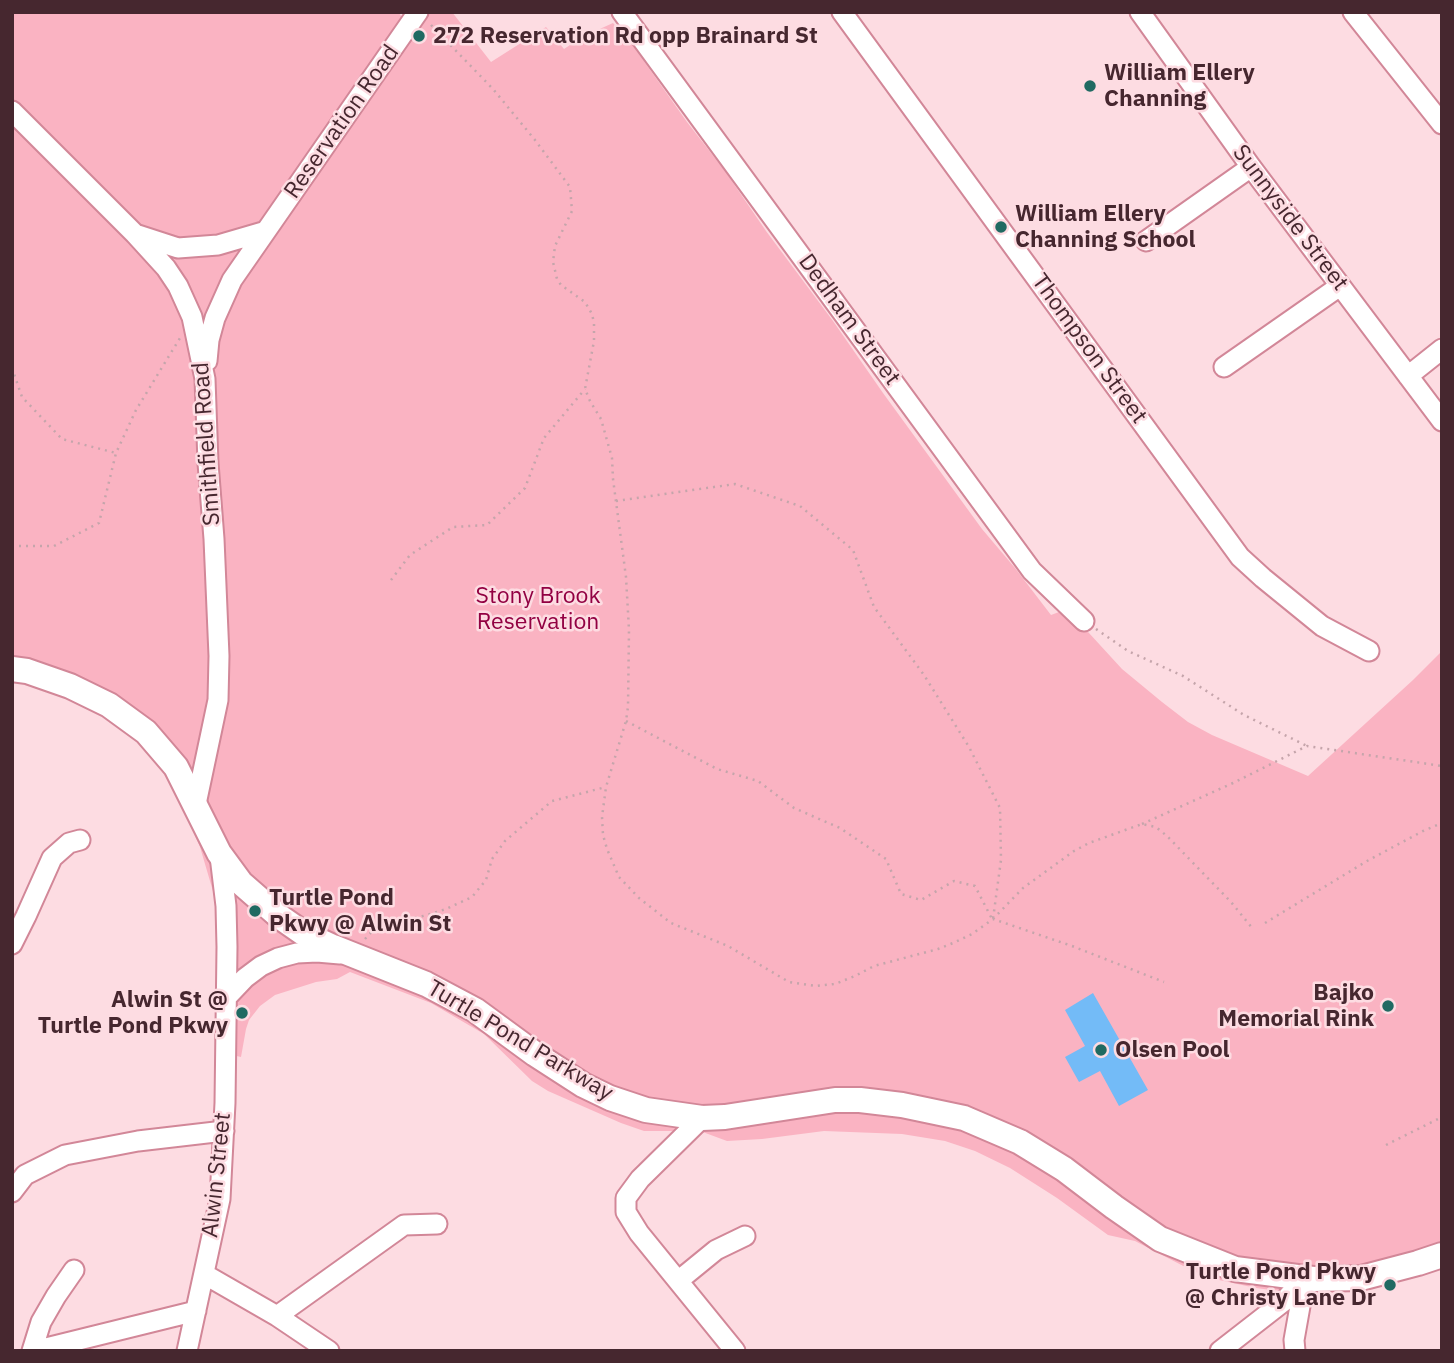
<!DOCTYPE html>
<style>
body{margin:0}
#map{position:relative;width:1454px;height:1363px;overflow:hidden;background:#fddce2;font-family:"IBM Plex Sans",sans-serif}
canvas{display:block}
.frame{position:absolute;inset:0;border:14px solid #46272f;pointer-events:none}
</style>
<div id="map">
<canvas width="1454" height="1363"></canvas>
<div class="frame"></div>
</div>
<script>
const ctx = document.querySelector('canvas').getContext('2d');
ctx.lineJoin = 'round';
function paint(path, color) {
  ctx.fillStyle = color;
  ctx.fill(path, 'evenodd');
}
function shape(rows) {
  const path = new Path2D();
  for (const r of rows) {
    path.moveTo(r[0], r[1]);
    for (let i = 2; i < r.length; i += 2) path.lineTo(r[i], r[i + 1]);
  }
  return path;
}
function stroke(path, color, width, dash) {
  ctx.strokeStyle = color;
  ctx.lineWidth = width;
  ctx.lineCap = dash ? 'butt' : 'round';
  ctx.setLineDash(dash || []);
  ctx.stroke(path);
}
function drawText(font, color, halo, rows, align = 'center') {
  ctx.font = font + ' "IBM Plex Sans",sans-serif';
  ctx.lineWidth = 5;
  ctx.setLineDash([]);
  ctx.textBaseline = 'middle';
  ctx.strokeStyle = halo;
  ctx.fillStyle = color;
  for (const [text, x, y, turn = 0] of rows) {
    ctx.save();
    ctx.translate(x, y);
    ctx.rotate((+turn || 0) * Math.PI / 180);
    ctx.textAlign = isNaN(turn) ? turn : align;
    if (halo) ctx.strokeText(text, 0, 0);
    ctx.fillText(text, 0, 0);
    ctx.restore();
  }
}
paint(shape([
 [12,12,398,12,402,17,424,12,452,12,491,62,546,27,564,49,582,37,613,23,634,47,687,122,725,171,766,231,833,321,883,393,982,529,1015,568,1051,615,1067,609,1122,669,1162,702,1188,722,1212,735,1308,776,1413,680,1442,651,1442,1268,1423,1275,1377,1287,1339,1292,1293,1293,1256,1288,1219,1280,1193,1271,1135,1241,1108,1235,1057,1198,1010,1168,975,1151,945,1141,902,1134,824,1131,762,1139,727,1141,700,1131,644,1131,621,1123,548,1091,532,1081,484,1034,431,1003,350,972,337,979,316,982,275,995,260,1006,249,1020,246,1029,241,1057,219,1052,222,947,215,898,200,847,177,796,152,754,124,722,12,665]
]), '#fab3c2');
paint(shape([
 [1093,993,1148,1090,1119,1106,1100,1071,1079,1082,1065,1057,1085,1046,1065,1010]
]), '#73bbf7');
const minor = shape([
 [622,12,1032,571,1084,621],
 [842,12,1240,557,1263,578,1322,626,1369,651],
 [1140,12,1251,167,1442,421],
 [1353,12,1442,124],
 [12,111,135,234,166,268,178,286,192,317,205,379,208,463,214,539,219,656,218,700,196,804],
 [138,235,178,248,218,245,266,231],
 [1146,241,1251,167],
 [207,361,209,340,215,318,232,280,418,12],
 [1224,367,1340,286],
 [1408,376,1442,349],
 [12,944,26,916,52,858,69,843,80,840],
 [226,998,245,978,261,966,278,958,297,953,317,952,340,954],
 [702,1118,640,1179,626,1198,626,1212,639,1233,735,1351],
 [12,1192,25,1175,65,1155,138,1141,224,1131],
 [204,1274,277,1316,329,1351],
 [678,1281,716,1250,745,1236],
 [277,1316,404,1225,437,1224],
 [32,1351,41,1322,56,1296,74,1270],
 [34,1351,196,1311],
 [187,1351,220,1199,225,1103,227,947,226,906,220,856],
 [1220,1351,1283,1302,1305,1278],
 [1295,1351,1294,1340,1305,1278]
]);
const major = shape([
 [12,669,27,671,70,686,109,705,146,732,176,767,219,853,241,883,280,917,303,933,333,947,426,984,475,1010,535,1054,583,1085,610,1098,646,1110,702,1118,725,1117,835,1100,860,1100,902,1105,964,1118,1020,1142,1064,1169,1114,1207,1160,1239,1235,1269,1313,1279,1361,1278,1418,1263,1442,1255]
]);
stroke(minor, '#d28798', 23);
stroke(major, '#d28798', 28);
stroke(shape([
 [431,25,493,89,535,140,570,187,572,211,555,246,553,262,557,279,561,285,585,302,592,314,594,323,594,341,585,389,590,401,601,419,612,458,613,479,626,577,629,630,628,707,626,721,606,787,602,817,603,835,607,849,619,877,639,898,671,923,728,946,789,982,816,986,835,984,855,976,874,966,938,949,953,943,972,934,993,919,1072,946,1164,982],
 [12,368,22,397,62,439,116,453],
 [616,501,735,484,800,506,853,550,874,607,924,675,969,747,1000,808,1001,860,993,919],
 [12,546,54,546,99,523,116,453,136,410,180,338],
 [391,580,410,555,453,527,487,525,525,488,544,438,585,389],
 [1096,629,1128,651,1183,676,1244,715,1307,746],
 [626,721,717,769,758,781,794,808,840,828,886,859,901,894,921,900,954,881,975,886,992,919],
 [1142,824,1233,783,1307,746,1442,766],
 [993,919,1023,888,1074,851,1089,843,1142,824,1156,827,1167,836,1231,902,1253,929],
 [1265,923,1367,861,1423,831,1442,823],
 [365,939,375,928,427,915,446,909,472,897,486,880,492,859,505,841,552,801,606,787],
 [1386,1145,1442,1117]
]), '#c5a5ab', 2.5, [2, 5]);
stroke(minor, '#fff', 19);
stroke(major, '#fff', 24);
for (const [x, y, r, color] of [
 [419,36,7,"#206a62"],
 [1090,86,7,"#206a62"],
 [1001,227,7,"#206a62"],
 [255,911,7,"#206a62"],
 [1388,1006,7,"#206a62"],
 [242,1013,7,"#206a62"],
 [1101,1050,7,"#206a62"],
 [1390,1285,7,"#206a62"]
]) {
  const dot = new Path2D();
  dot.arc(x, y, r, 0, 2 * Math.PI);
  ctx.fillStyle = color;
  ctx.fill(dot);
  stroke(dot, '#fddce2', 2.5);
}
drawText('bold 23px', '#46272f', '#fddce2', [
 ["272 Reservation Rd opp Brainard St",433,36],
 ["William Ellery",1104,73],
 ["Channing",1104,99],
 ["William Ellery",1015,214],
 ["Channing School",1015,240],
 ["Turtle Pond",269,898],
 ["Pkwy @ Alwin St",269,924],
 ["Bajko",1374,993,"right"],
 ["Memorial Rink",1374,1019,"right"],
 ["Alwin St @",228,1000,"right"],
 ["Turtle Pond Pkwy",228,1026,"right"],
 ["Olsen Pool",1115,1050],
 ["Turtle Pond Pkwy",1376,1272,"right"],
 ["@ Christy Lane Dr",1376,1298,"right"]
], 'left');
drawText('23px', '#46272f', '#fddce2', [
 ["Reservation Road",342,122,-55],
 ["Sunnyside Street",1290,218,53],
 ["Dedham Street",849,320,54],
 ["Thompson Street",1089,349,54],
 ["Smithfield Road",207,444,-94],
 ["Turtle Pond Parkway",520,1041,31],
 ["Alwin Street",217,1175,-84]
]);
drawText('23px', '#920042', '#fddce2', [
 ["Stony Brook",538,596],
 ["Reservation",538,622]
]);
</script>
